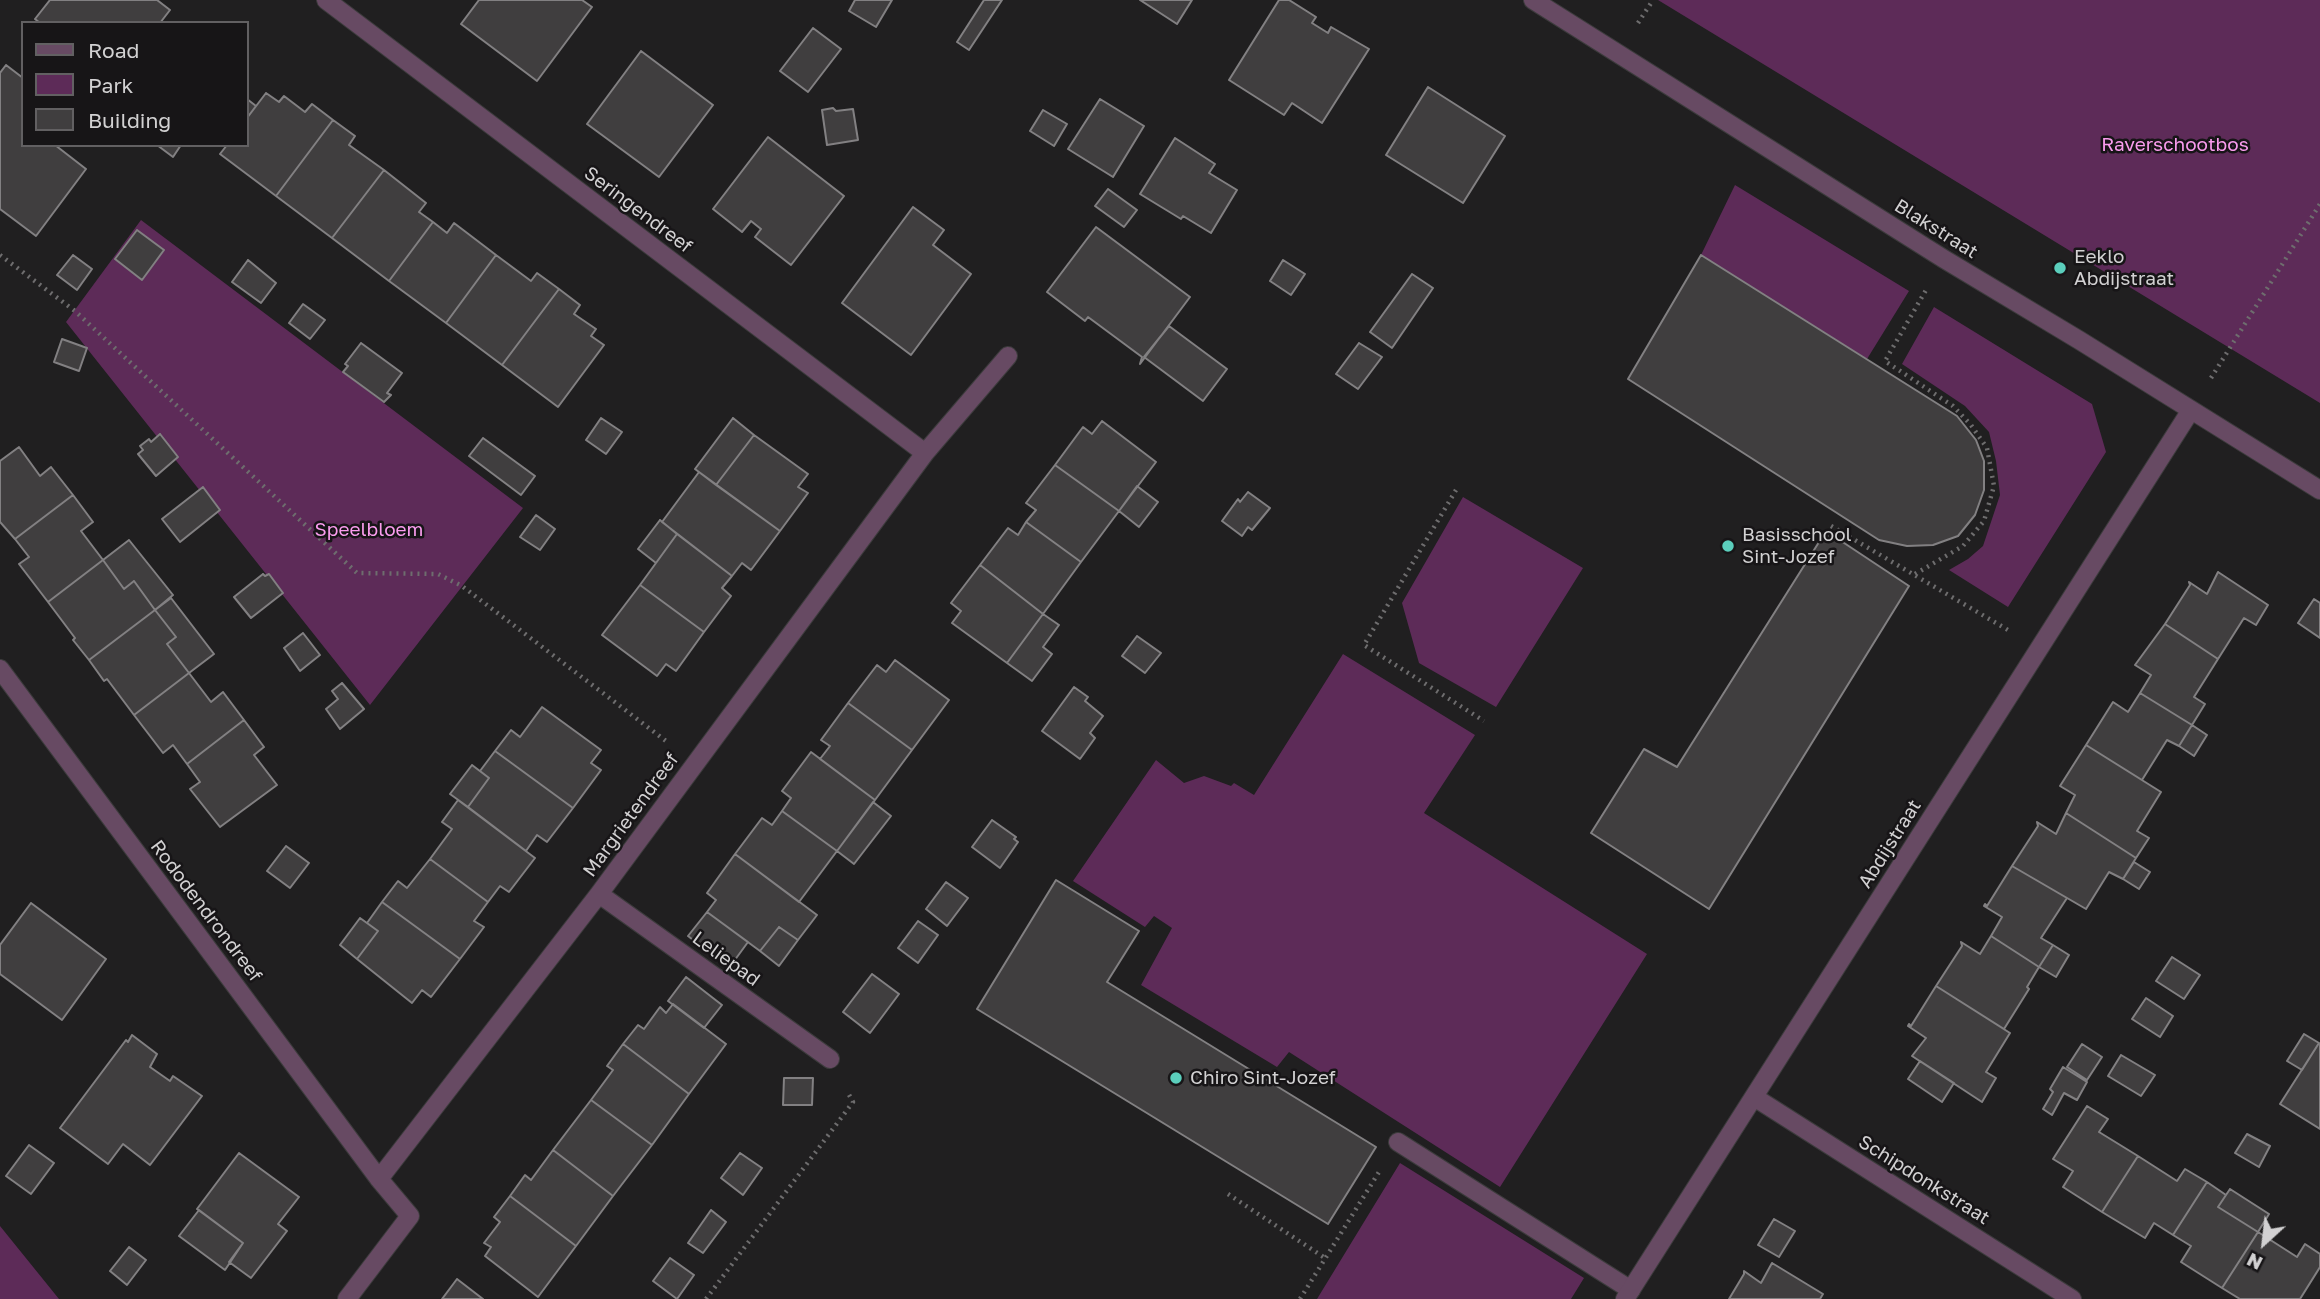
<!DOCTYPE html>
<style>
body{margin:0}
#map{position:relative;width:2320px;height:1299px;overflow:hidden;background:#201f20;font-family:"Golos Text",sans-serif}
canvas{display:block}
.legend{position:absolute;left:21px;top:21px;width:228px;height:126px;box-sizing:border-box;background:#171517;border:2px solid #626062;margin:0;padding:9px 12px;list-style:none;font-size:21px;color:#d2d1d2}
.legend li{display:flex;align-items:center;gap:14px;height:35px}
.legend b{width:35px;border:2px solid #626062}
.north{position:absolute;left:2229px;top:1208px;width:70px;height:70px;-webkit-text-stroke:5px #171517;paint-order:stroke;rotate:207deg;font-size:19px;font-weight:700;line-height:28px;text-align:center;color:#d2d1d2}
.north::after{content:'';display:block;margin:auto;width:24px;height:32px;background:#d2d1d2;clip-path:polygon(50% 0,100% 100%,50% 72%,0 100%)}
</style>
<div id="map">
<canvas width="2320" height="1299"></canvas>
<ul class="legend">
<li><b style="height:9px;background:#674a63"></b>Road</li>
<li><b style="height:19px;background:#5d2b58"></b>Park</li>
<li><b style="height:19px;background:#403e3f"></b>Building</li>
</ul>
<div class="north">N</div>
</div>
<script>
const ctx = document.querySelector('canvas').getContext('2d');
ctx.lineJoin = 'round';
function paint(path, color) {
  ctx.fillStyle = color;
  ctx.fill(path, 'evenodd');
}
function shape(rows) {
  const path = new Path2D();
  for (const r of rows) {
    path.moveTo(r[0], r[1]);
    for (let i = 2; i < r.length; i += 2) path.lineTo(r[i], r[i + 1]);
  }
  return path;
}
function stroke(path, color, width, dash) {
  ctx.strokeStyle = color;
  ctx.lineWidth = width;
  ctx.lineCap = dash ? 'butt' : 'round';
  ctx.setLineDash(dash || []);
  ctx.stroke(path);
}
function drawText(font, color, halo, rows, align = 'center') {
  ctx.font = font + ' "Golos Text",sans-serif';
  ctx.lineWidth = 5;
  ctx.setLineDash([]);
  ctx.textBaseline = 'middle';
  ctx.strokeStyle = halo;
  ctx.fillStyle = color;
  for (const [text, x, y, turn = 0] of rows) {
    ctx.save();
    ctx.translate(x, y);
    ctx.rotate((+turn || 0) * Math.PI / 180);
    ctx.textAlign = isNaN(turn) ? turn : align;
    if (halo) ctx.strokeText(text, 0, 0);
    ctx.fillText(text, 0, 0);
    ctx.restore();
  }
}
paint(shape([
 [1658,0,2320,0,2320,403],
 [1735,185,1909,291,1867,359,1701,255],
 [141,220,523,508,370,705,66,322],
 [1934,307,2092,404,2106,452,2008,607,1949,570,1968,559,1983,546,2000,495,1996,461,1989,432,1965,406,1902,364],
 [1463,497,1583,568,1496,707,1419,663,1402,603],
 [1343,654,1475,735,1424,813,1647,954,1500,1187,1289,1052,1277,1067,1141,985,1172,928,1154,916,1145,927,1073,881,1156,760,1184,783,1204,776,1231,786,1234,783,1254,795],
 [1400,1163,1584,1278,1571,1299,1317,1299],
 [0,1226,59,1299,0,1299]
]), '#5d2b58');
const building = shape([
 [50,0,157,0,170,10,160,23,40,23,35,19,50,0],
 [479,0,582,0,592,7,537,81,461,24,479,0],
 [855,0,892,0,876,27,849,11,855,0],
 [984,0,1002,0,969,50,957,42,984,0],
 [1140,0,1192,0,1177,24,1140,0],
 [1279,0,1289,0,1316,17,1312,23,1328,33,1331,27,1369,49,1322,123,1292,103,1284,115,1229,80,1279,0],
 [813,28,841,49,808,92,780,71,813,28],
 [641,51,713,105,659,177,587,124,641,51],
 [6,65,23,78,23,145,55,145,86,169,36,236,0,209,0,73,6,65],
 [1428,87,1505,136,1463,203,1386,155,1428,87],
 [266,93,279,102,284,96,305,112,312,104,333,120,276,196,220,154,227,145,247,145,247,118,266,93],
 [247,99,256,106,247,118,247,99],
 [1100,99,1144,126,1113,177,1068,149,1100,99],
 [833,108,836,111,853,109,858,140,827,145,822,110,833,108],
 [1043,110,1067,124,1054,146,1030,131,1043,110],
 [333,120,355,136,349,145,384,170,332,238,276,196,333,120],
 [768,137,844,196,791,265,755,237,761,229,751,221,742,232,713,209,768,137],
 [1175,138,1215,164,1209,173,1237,190,1211,233,1183,216,1181,219,1140,194,1175,138],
 [157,145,181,145,173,157,157,145],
 [384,170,426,203,419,212,433,222,389,281,332,238,384,170],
 [1108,189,1137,210,1124,227,1095,206,1108,189],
 [913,207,944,230,933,245,971,274,911,355,842,303,913,207],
 [433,222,447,233,454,223,496,255,446,323,389,281,433,222],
 [1096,227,1190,297,1140,364,1142,357,1088,317,1085,321,1047,292,1096,227],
 [137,230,164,250,142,280,115,259,137,230],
 [73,255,92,269,77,290,57,275,73,255],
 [496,255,531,281,537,273,559,289,502,365,446,323,496,255],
 [1701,255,1957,416,1976,440,1984,461,1984,490,1975,515,1958,536,1933,545,1907,546,1879,540,1628,379,1701,255],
 [248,260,276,283,261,303,232,282,248,260],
 [1283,260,1305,274,1291,295,1270,281,1283,260],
 [1412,274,1433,288,1392,348,1370,332,1412,274],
 [559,289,580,305,574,314,596,329,591,336,604,345,558,407,502,365,559,289],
 [303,304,325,320,310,339,289,323,303,304],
 [1169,326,1227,369,1203,401,1144,357,1169,326],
 [62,339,87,348,79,371,54,362,62,339],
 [361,343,402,373,387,393,391,395,384,402,343,372,348,366,345,364,361,343],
 [1359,343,1382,357,1358,389,1336,374,1359,343],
 [601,418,622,432,606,454,586,440,601,418],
 [733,418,754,435,716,485,695,469,733,418],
 [1102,421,1156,462,1119,511,1055,465,1083,427,1092,434,1102,421],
 [160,434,178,457,156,476,138,454,143,450,140,446,149,439,151,442,160,434],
 [754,435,808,474,798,487,808,493,780,531,716,485,754,435],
 [483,438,535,476,521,495,469,456,483,438],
 [19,447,40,476,51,467,73,495,15,539,0,522,0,461,19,447],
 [1055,465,1119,511,1081,562,1026,522,1036,510,1026,503,1055,465],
 [699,472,780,531,751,570,742,563,732,576,662,522,699,472],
 [1137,486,1158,502,1139,527,1119,511,1137,486],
 [203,487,220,510,180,542,162,519,203,487],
 [1248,492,1270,508,1252,530,1248,527,1242,536,1222,521,1238,499,1240,502,1248,492],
 [73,495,93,522,81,531,103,560,48,602,19,564,29,557,15,539,73,495],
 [536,515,555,529,540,550,520,537,536,515],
 [660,520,677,534,656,563,638,549,660,520],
 [1026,522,1081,562,1043,614,980,565,1008,528,1018,535,1026,522],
 [1826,531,1909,586,1709,909,1591,833,1644,749,1677,767,1826,531],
 [677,534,732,576,722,588,731,596,704,632,640,585,677,534],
 [129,540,173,595,155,610,134,581,124,589,103,560,129,540],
 [103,560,124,589,134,581,155,610,89,660,73,640,75,638,48,602,103,560],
 [980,565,1043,614,1007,663,952,623,961,611,951,603,980,565],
 [2218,572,2268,605,2256,625,2244,618,2218,659,2165,624,2190,585,2189,582,2207,594,2218,572],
 [263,574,265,576,269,574,283,593,251,618,234,597,263,574],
 [640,585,704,632,676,671,666,664,657,676,602,635,640,585],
 [171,598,214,654,189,673,167,644,176,637,155,610,171,598],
 [2314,599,2320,603,2320,638,2298,623,2314,599],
 [155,610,176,637,167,644,189,673,134,715,107,679,104,681,89,660,155,610],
 [1043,614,1059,625,1043,647,1052,654,1032,681,1007,663,1043,614],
 [2165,624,2218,659,2194,697,2205,704,2192,725,2140,693,2151,675,2135,665,2165,624],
 [303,633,320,655,300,671,284,648,303,633],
 [1137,636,1161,653,1145,673,1122,656,1137,636],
 [895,660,949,700,912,750,848,703,877,665,886,672,895,660],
 [189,673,211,702,223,692,244,720,187,764,173,745,163,753,134,715,189,673],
 [342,683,364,709,340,729,326,709,338,699,332,691,342,683],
 [1074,687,1088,697,1085,701,1103,716,1090,733,1095,738,1080,759,1042,731,1074,687],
 [2140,693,2192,725,2179,746,2167,740,2142,780,2086,745,2113,702,2128,712,2140,693],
 [848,703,912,750,875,800,820,759,830,746,821,740,848,703],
 [542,707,601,750,591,763,601,770,573,808,495,751,511,730,520,737,542,707],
 [244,720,264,747,254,755,277,785,220,827,190,789,200,782,187,764,244,720],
 [2192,725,2207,735,2194,756,2179,746,2192,725],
 [2086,745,2161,792,2137,831,2149,838,2136,858,2066,813,2075,795,2060,786,2086,745],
 [495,751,573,808,547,842,537,835,526,851,468,807,489,778,480,771,495,751],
 [811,752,875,800,837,851,782,811,791,798,782,791,811,752],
 [472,765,489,778,468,807,450,794,472,765],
 [458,800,535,858,509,892,500,886,488,902,430,859,452,829,442,822,458,800],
 [873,802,891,816,854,864,837,851,873,802],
 [782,811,837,851,799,902,735,854,762,818,772,825,782,811],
 [2066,813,2136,858,2123,879,2109,872,2086,909,2012,866,2038,826,2037,822,2056,834,2066,813],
 [992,820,1016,837,1014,839,1018,842,1000,868,972,847,992,820],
 [286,846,309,863,290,888,267,871,286,846],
 [735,854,817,915,798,940,779,927,760,951,707,912,716,900,707,893,735,854],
 [430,859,488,902,474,921,484,927,460,959,382,902,398,881,407,888,430,859],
 [2134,862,2150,872,2139,889,2123,879,2134,862],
 [2012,866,2067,898,2041,938,2053,945,2039,967,1991,936,2002,917,1984,906,1985,904,1987,906,2012,866],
 [1056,880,1139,931,1107,982,1376,1147,1328,1224,977,1009,1056,880],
 [946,882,968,898,947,926,926,909,946,882],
 [382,902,460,959,431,997,422,990,412,1003,357,959,378,931,367,923,382,902],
 [31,903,106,959,62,1020,0,974,0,945,31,903],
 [707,912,748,942,729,968,688,936,707,912],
 [360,918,378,931,357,959,340,945,360,918],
 [918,921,938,935,918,963,898,948,918,921],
 [779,927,798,940,779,966,760,951,779,927],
 [1991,936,2039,967,2027,987,2029,989,2004,1029,1936,986,1962,946,1961,942,1980,954,1991,936],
 [2053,945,2069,955,2056,977,2039,967,2053,945],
 [2172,957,2200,975,2184,999,2156,981,2172,957],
 [872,974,899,994,870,1033,843,1012,872,974],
 [686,977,722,1005,704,1028,668,1001,686,977],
 [1936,986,2010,1033,1986,1072,1996,1078,1982,1102,1912,1056,1926,1038,1908,1026,1909,1024,1911,1026,1936,986],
 [2146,998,2173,1016,2160,1037,2132,1019,2146,998],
 [673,1004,726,1044,689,1094,623,1044,638,1025,644,1029,660,1007,666,1013,673,1004],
 [2304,1034,2319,1043,2302,1070,2287,1061,2304,1034],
 [132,1035,157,1054,150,1067,170,1081,173,1076,202,1096,150,1165,123,1144,108,1164,60,1128,126,1040,128,1042,132,1035],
 [2319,1043,2320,1044,2320,1129,2280,1104,2319,1043],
 [623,1044,689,1094,652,1145,591,1100,613,1070,607,1066,623,1044],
 [2082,1044,2102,1057,2087,1080,2067,1067,2082,1044],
 [2121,1055,2155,1075,2141,1096,2108,1076,2121,1055],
 [1920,1061,1954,1083,1942,1102,1908,1079,1920,1061],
 [2063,1067,2087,1082,2077,1100,2064,1093,2052,1115,2043,1109,2053,1092,2050,1089,2063,1067],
 [784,1078,813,1078,812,1105,783,1105,784,1078],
 [591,1100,652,1145,613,1196,553,1150,591,1100],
 [2087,1106,2108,1119,2099,1132,2138,1156,2102,1212,2063,1187,2073,1171,2053,1159,2087,1106],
 [2247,1134,2270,1146,2259,1167,2235,1153,2247,1134],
 [29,1145,54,1163,31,1194,6,1176,29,1145],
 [553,1150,613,1196,576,1246,510,1196,525,1175,531,1180,553,1150],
 [239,1153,299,1197,278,1224,287,1231,251,1278,229,1262,243,1243,197,1209,239,1153],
 [740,1153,762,1168,743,1195,721,1178,740,1153],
 [2138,1156,2177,1181,2185,1169,2207,1182,2173,1235,2154,1223,2145,1238,2102,1212,2138,1156],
 [2207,1182,2226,1195,2218,1207,2258,1232,2222,1288,2181,1262,2191,1246,2173,1235,2207,1182],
 [2230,1189,2269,1214,2258,1232,2218,1207,2230,1189],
 [510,1196,576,1246,538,1297,485,1256,491,1247,484,1243,500,1222,494,1217,510,1196],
 [199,1210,243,1243,225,1270,179,1236,199,1210],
 [711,1210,726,1222,703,1253,688,1243,711,1210],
 [1774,1219,1795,1231,1779,1257,1758,1245,1774,1219],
 [2258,1232,2297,1257,2305,1244,2320,1254,2320,1267,2300,1299,2240,1299,2222,1288,2258,1232],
 [129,1247,146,1260,127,1285,110,1271,129,1247],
 [670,1258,694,1275,677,1299,653,1281,670,1258],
 [1772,1263,1823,1294,1820,1299,1729,1299,1744,1274,1744,1271,1761,1283,1772,1263],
 [457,1279,483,1299,442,1299,457,1279]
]);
paint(building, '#403e3f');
stroke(building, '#828082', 2);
const service = shape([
 [1398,1142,1631,1290]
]);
const minor = shape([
 [326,0,925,453],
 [1533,0,1944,259,2079,340,2320,490],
 [0,669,379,1179,410,1216,347,1299],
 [599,894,830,1059],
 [1754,1097,2072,1299],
 [379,1179,599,894,925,453,1008,356],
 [1625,1299,2191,410]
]);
stroke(service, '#3c3b3c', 20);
stroke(minor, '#3c3b3c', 20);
stroke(shape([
 [1638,23,1653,0],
 [0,255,75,311,357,573,438,574,462,586,666,741],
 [2211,378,2320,204],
 [1456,490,1364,645,1484,721],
 [1831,526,2008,630],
 [1915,574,1963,546,1984,521,1994,486,1987,448,1971,425,1953,406,1885,361,1926,290],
 [1228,1194,1325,1258],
 [706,1299,853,1102,847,1091],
 [1300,1299,1379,1172]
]), '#6e6d6e', 4.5, [2, 5]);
stroke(service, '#674a63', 18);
stroke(minor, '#674a63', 18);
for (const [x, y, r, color] of [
 [2060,268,7,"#5bcebc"],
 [1728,546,7,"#5bcebc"],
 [1176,1078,7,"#5bcebc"]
]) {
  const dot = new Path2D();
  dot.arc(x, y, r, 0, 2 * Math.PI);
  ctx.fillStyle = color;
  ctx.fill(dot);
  stroke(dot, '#171517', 2.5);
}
drawText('19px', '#fa9cee', '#171517', [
 ["Raverschootbos",2175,145],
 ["Speelbloem",369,530]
]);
drawText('19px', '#d2d1d2', '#171517', [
 ["Seringendreef",638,210,37],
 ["Blakstraat",1936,229,32],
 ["Margrietendreef",631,815,-54],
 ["Abdijstraat",1890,844,-58],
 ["Rododendrondreef",206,911,53],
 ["Leliepad",726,959,36],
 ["Schipdonkstraat",1924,1180,32]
]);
drawText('19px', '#d2d1d2', '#171517', [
 ["Eeklo",2074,257],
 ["Abdijstraat",2074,279],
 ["Basisschool",1742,535],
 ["Sint-Jozef",1742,557],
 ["Chiro Sint-Jozef",1190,1078]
], 'left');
</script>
